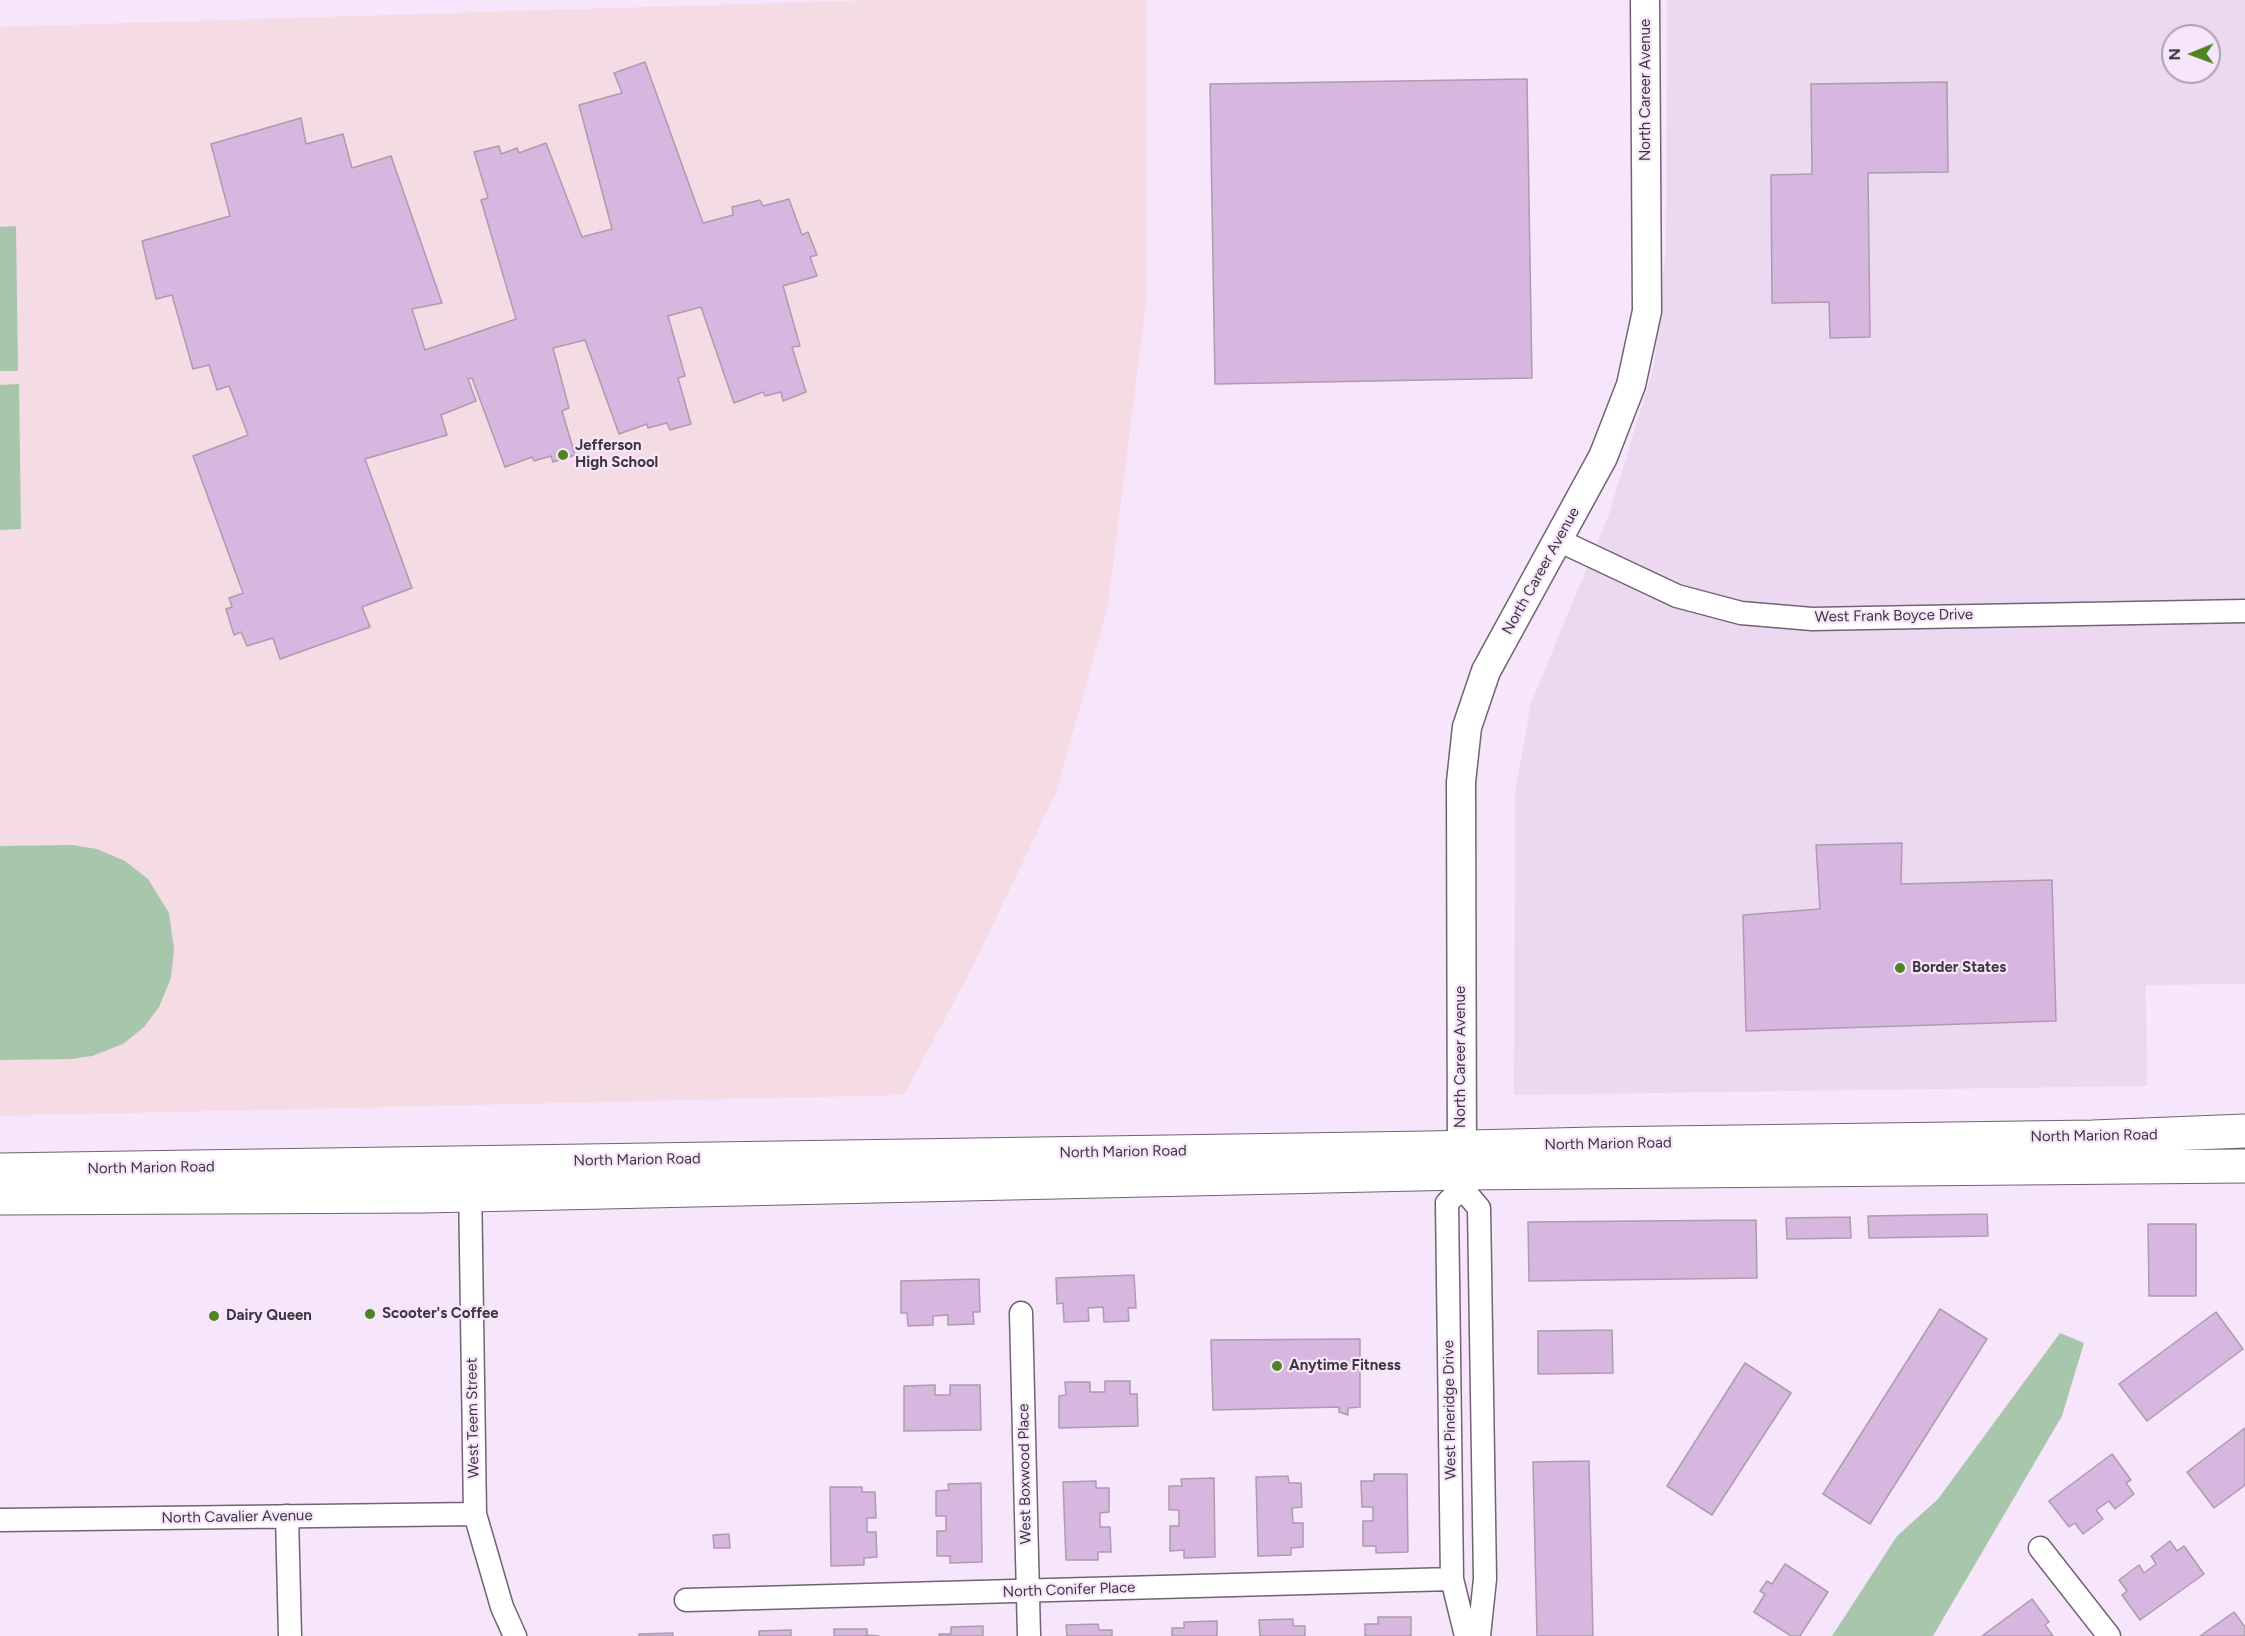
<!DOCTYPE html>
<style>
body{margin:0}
#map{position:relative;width:2245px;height:1636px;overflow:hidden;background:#f7e6fb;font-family:Figtree,sans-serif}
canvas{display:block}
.north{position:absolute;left:2161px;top:24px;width:60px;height:60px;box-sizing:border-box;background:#f7e6fb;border:2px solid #ada0af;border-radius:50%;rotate:269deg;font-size:16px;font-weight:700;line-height:24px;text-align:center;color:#3d363e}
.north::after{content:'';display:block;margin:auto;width:21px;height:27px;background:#4c8521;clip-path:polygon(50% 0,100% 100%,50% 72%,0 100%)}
</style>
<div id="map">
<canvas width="2245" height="1636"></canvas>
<div class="north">N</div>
</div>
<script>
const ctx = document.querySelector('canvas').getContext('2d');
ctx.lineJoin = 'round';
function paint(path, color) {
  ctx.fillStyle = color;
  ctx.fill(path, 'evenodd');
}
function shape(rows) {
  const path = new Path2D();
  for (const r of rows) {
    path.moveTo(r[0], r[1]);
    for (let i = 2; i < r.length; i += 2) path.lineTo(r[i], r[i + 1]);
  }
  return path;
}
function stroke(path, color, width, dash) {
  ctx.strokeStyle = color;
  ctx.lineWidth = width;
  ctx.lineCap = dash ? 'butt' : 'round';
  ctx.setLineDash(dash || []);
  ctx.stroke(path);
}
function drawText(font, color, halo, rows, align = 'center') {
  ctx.font = font + ' Figtree,sans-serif';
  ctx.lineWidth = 4.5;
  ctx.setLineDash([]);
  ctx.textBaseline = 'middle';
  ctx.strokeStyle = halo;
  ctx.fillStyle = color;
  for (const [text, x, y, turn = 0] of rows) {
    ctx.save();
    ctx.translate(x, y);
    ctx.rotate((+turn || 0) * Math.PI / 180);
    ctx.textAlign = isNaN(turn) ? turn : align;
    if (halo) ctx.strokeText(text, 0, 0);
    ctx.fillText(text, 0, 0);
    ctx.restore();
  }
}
paint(shape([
 [1667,0,2245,0,2245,984,2146,985,2147,1086,1514,1095,1515,793,1531,703,1609,514,1654,365,1666,247],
 [2173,36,2209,36,2209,72,2173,72]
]), '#edd8f2');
paint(shape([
 [873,0,1146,0,1146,304,1108,606,1056,793,972,968,904,1095,0,1116,0,27]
]), '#f5dbe3');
paint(shape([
 [16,226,18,371,0,371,0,227],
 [19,384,21,529,0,530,0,385],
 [73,845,97,849,125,861,148,879,169,913,174,949,171,978,159,1007,144,1027,123,1044,92,1056,71,1059,0,1060,0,846],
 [2060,1333,2084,1343,2062,1416,1933,1636,1832,1636,1897,1536,1938,1499]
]), '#a8c6ac');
const building = shape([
 [645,62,703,223,733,215,732,207,760,200,763,206,789,199,802,235,808,232,817,255,810,257,817,276,783,286,800,346,792,347,806,392,783,401,781,392,765,396,763,392,734,403,701,307,668,316,685,376,678,378,691,424,670,430,667,423,648,428,647,424,619,434,585,340,553,348,569,408,562,411,575,455,553,462,551,456,534,461,532,457,505,467,472,378,468,379,476,401,441,415,447,435,365,459,412,588,362,607,370,627,280,659,273,638,247,646,241,632,234,635,226,609,232,607,229,598,243,593,193,456,248,435,229,386,217,390,209,365,193,369,172,295,156,299,142,241,230,216,211,144,301,118,306,144,343,134,352,168,391,156,442,303,412,309,425,350,516,319,481,200,488,198,474,152,499,146,501,154,517,148,519,153,546,143,582,237,612,229,579,105,622,93,614,73,645,62],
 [1527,79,1532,378,1215,384,1210,84,1527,79],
 [1947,82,1948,172,1868,173,1870,337,1830,338,1829,302,1772,303,1771,175,1812,174,1811,84,1947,82],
 [1902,843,1901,884,2052,880,2056,1021,1746,1031,1743,915,1820,909,1816,845,1902,843],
 [1987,1214,1988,1236,1869,1238,1868,1216,1987,1214],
 [1850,1217,1851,1238,1787,1239,1786,1218,1850,1217],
 [1756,1220,1757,1278,1529,1281,1528,1222,1756,1220],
 [2148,1224,2196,1224,2196,1296,2149,1296,2148,1224],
 [1134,1275,1136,1308,1128,1308,1129,1321,1104,1322,1103,1307,1088,1308,1089,1321,1064,1322,1063,1303,1057,1304,1056,1278,1134,1275],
 [979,1279,980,1312,973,1312,974,1324,948,1325,948,1315,933,1316,933,1325,908,1326,907,1313,901,1313,901,1281,979,1279],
 [1940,1309,1987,1339,1870,1524,1823,1494,1940,1309],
 [2216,1312,2243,1349,2147,1421,2119,1384,2216,1312],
 [1612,1330,1613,1373,1538,1374,1538,1331,1612,1330],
 [1360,1339,1360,1407,1348,1408,1348,1415,1339,1412,1339,1407,1213,1410,1211,1340,1360,1339],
 [1745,1363,1791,1393,1712,1515,1667,1486,1745,1363],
 [1105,1381,1130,1381,1130,1394,1137,1394,1138,1426,1059,1428,1059,1396,1066,1395,1065,1382,1090,1382,1090,1392,1105,1392,1105,1381],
 [935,1385,935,1395,950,1395,950,1385,980,1385,981,1430,904,1431,904,1386,935,1385],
 [2245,1428,2245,1485,2214,1508,2187,1472,2245,1428],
 [2112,1454,2131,1480,2126,1483,2134,1494,2115,1509,2109,1501,2096,1510,2103,1519,2083,1534,2075,1523,2069,1527,2049,1501,2112,1454],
 [1589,1461,1593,1636,1537,1636,1533,1462,1589,1461],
 [1374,1474,1407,1474,1408,1552,1376,1553,1376,1546,1363,1546,1363,1521,1373,1521,1373,1507,1362,1507,1361,1481,1374,1481,1374,1474],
 [1288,1476,1289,1483,1301,1483,1302,1507,1292,1508,1293,1523,1303,1523,1303,1547,1291,1548,1291,1555,1258,1556,1256,1477,1288,1476],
 [1214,1478,1215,1557,1184,1558,1184,1550,1170,1551,1170,1526,1179,1526,1179,1510,1169,1510,1169,1486,1182,1486,1181,1479,1214,1478],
 [1096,1481,1096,1488,1109,1488,1109,1512,1100,1513,1100,1527,1110,1527,1111,1552,1098,1552,1098,1560,1066,1560,1063,1482,1096,1481],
 [981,1483,982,1562,950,1563,950,1556,937,1556,937,1531,946,1531,946,1516,936,1516,936,1491,949,1490,948,1484,981,1483],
 [830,1487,862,1487,862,1492,875,1492,876,1518,867,1518,867,1532,876,1532,877,1557,864,1558,864,1565,831,1566,830,1487],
 [729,1534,730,1548,714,1548,713,1535,729,1534],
 [2170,1541,2177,1551,2184,1546,2204,1574,2140,1620,2122,1595,2127,1591,2119,1580,2139,1565,2144,1573,2156,1564,2151,1556,2170,1541],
 [1785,1564,1828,1592,1800,1636,1791,1636,1754,1612,1765,1594,1760,1591,1767,1581,1772,1584,1785,1564],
 [2032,1599,2049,1622,2045,1625,2053,1636,1982,1636,2032,1599],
 [2234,1612,2245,1627,2245,1636,2200,1636,2234,1612],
 [1378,1617,1411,1617,1411,1636,1365,1636,1365,1624,1378,1624,1378,1617],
 [1293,1619,1293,1626,1305,1626,1305,1636,1260,1636,1259,1620,1293,1619],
 [1217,1621,1217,1636,1172,1636,1172,1628,1184,1628,1184,1622,1217,1621],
 [1098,1624,1099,1630,1112,1630,1112,1636,1067,1636,1066,1625,1098,1624],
 [983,1626,983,1636,939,1636,939,1634,951,1634,951,1627,983,1626],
 [834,1629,867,1629,867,1635,879,1636,834,1636,834,1629],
 [791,1630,791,1636,759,1636,759,1631,791,1630],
 [673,1633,673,1636,639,1636,639,1634,673,1633]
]);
paint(building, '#d7b6df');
stroke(building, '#ab9caf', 1.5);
const minor = shape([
 [1558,540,1677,596,1741,613,1812,619,2245,611],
 [1462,1173,1462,1188,1479,1208,1485,1579,1479,1636],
 [470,1182,475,1514,502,1607,515,1636],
 [1462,1188,1447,1203,1452,1579,1466,1636],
 [1021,1313,1029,1636],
 [287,1516,290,1636],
 [0,1520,475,1514],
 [2040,1548,2109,1636],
 [686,1600,1452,1579]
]);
const tertiary = shape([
 [1462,1170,1461,782,1467,727,1486,671,1603,457,1631,385,1647,311,1645,0]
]);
const secondary = shape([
 [0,1170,1428,1148,1595,1144,2093,1137,2245,1131],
 [0,1198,424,1196,1462,1173,2245,1166]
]);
stroke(minor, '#716274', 25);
stroke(tertiary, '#716274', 31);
stroke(secondary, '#716274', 35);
stroke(minor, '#fff', 22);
stroke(tertiary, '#fff', 28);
stroke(secondary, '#fff', 33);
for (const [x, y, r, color] of [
 [563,455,6,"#4c8521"],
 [1900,968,6,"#4c8521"],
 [370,1314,6,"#4c8521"],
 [214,1316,6,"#4c8521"],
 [1277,1366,6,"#4c8521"]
]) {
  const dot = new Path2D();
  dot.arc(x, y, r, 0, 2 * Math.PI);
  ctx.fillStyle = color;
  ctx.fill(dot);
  stroke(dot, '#f7e6fb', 2);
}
drawText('15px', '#3d363e', '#f7e6fb', [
 ["North Career Avenue",1646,90,-90],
 ["North Career Avenue",1541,571,-61],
 ["West Frank Boyce Drive",1894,616,-1],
 ["North Career Avenue",1461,1057,-90],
 ["North Marion Road",2094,1136,-1],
 ["North Marion Road",1608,1144,-1],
 ["North Marion Road",1123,1152,-1],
 ["North Marion Road",637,1160,-1],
 ["North Marion Road",151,1168,-1],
 ["West Pineridge Drive",1450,1410,-91],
 ["West Teem Street",473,1418,-91],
 ["West Boxwood Place",1025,1474,-91],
 ["North Cavalier Avenue",237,1517,-1],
 ["North Conifer Place",1069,1590,-2]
]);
drawText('bold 15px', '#3d363e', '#f7e6fb', [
 ["Jefferson",575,446],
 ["High School",575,463],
 ["Border States",1912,968],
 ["Scooter's Coffee",382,1314],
 ["Dairy Queen",226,1316],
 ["Anytime Fitness",1289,1366]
], 'left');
</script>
